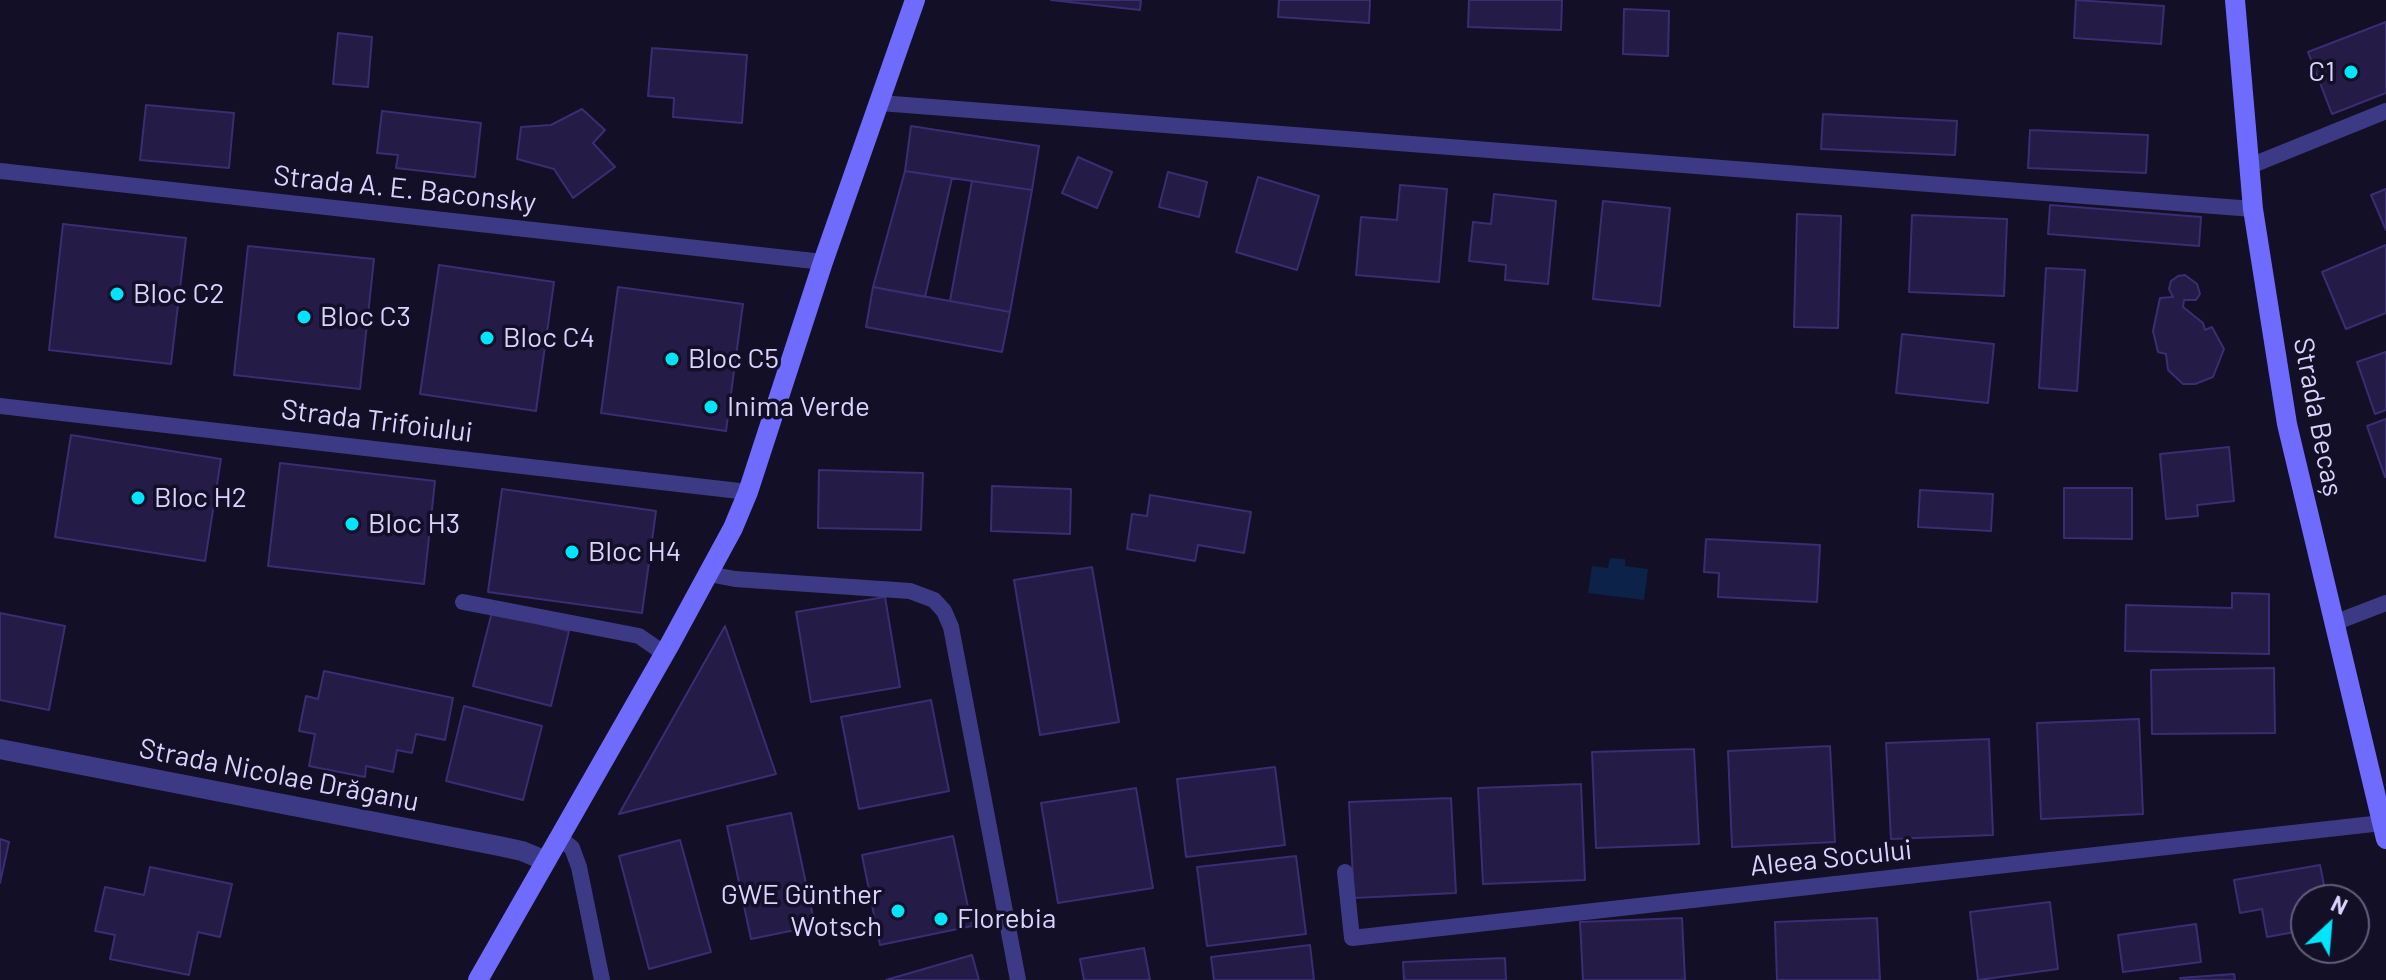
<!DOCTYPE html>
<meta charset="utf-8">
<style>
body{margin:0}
#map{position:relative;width:2386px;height:980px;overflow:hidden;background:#130f26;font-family:Barlow,sans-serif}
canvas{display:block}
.north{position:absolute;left:2290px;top:884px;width:80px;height:80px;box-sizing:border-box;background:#130f26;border:2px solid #625e7d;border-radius:50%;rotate:26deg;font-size:22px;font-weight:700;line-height:32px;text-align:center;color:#d9d4ff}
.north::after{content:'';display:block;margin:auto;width:28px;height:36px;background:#00e5ff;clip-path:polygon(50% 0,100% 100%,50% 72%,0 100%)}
</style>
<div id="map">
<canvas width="2386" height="980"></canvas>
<div class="north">N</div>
</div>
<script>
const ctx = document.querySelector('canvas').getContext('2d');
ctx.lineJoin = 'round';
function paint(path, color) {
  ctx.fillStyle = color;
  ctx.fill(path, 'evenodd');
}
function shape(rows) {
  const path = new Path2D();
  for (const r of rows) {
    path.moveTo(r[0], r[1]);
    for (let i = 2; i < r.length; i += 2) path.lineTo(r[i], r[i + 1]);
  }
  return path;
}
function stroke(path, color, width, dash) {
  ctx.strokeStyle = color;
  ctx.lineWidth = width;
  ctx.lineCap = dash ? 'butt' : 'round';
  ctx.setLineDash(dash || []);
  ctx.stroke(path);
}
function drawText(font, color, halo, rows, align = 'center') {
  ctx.font = font + ' Barlow,sans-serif';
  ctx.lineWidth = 7;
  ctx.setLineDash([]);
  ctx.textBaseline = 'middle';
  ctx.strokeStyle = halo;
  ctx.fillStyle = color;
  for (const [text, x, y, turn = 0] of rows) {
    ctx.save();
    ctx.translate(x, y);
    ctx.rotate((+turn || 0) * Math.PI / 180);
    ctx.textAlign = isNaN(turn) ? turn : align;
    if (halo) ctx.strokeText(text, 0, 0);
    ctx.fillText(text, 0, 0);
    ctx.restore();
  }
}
paint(shape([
 [1610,558,1625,559,1625,566,1648,569,1644,600,1588,593,1592,566,1608,568]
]), '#0c2248');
const building = shape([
 [1051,0,1141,0,1140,10,1051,0],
 [1279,0,1370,0,1369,23,1278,17,1279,0],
 [1469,0,1562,0,1561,30,1468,27,1469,0],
 [2076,0,2164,6,2161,44,2074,38,2076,0],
 [1624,9,1669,11,1668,56,1623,54,1624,9],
 [2386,22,2386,93,2332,114,2308,52,2386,22],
 [338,33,372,37,368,87,333,84,338,33],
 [652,48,747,55,742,123,673,117,674,98,648,96,652,48],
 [146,105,234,113,229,168,140,160,146,105],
 [582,109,605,130,593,143,615,167,573,198,554,169,517,159,521,127,551,125,582,109],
 [382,111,481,123,475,177,396,168,398,155,377,153,382,111],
 [1823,114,1957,121,1955,155,1821,149,1823,114],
 [911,126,1039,146,1032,190,905,171,911,126],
 [2030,130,2148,135,2146,173,2028,168,2030,130],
 [1078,157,1112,172,1097,208,1062,193,1078,157],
 [905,171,952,178,925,297,873,287,905,171],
 [1168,172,1207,182,1199,217,1159,207,1168,172],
 [1258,177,1319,196,1297,270,1236,252,1258,177],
 [972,181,1032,190,1010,312,950,301,972,181],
 [1400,185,1447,189,1439,282,1356,275,1361,217,1397,220,1400,185],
 [2386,189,2386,230,2371,195,2386,189],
 [1494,194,1556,201,1548,284,1505,280,1506,265,1469,261,1473,222,1491,224,1494,194],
 [1603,201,1670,208,1660,306,1593,299,1603,201],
 [2050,205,2201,217,2199,246,2048,234,2050,205],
 [1797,214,1841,216,1838,328,1794,327,1797,214],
 [1912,215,2007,219,2004,296,1909,292,1912,215],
 [63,224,186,238,171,364,49,350,63,224],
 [2386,245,2386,313,2346,329,2322,272,2386,245],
 [248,246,374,259,360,389,234,375,248,246],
 [439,265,554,282,536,411,420,394,439,265],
 [2046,268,2085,270,2077,391,2039,388,2046,268],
 [2185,275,2197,284,2200,294,2196,300,2184,300,2183,307,2203,323,2205,330,2212,327,2224,349,2213,377,2195,384,2183,384,2168,370,2166,354,2158,352,2153,331,2160,298,2173,297,2169,289,2171,281,2178,276,2185,275],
 [618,287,743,304,726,431,601,413,618,287],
 [873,287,1010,312,1002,352,866,327,873,287],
 [1902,334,1994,344,1988,403,1896,393,1902,334],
 [2386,352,2386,410,2375,414,2357,362,2386,352],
 [2386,419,2386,477,2385,477,2367,426,2386,419],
 [71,435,221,459,205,561,55,537,71,435],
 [2229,447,2234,501,2197,505,2198,516,2166,519,2160,454,2229,447],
 [280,463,435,481,424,584,268,566,280,463],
 [819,470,923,473,921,530,818,528,819,470],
 [992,486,1071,489,1070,534,991,531,992,486],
 [2064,488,2132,488,2132,539,2064,538,2064,488],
 [502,489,656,511,642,613,488,592,502,489],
 [1920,490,1993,494,1991,531,1918,527,1920,490],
 [1150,495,1251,512,1244,553,1198,545,1195,561,1127,549,1132,514,1147,516,1150,495],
 [1706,539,1820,545,1817,602,1718,597,1719,573,1704,572,1706,539],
 [1092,567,1119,722,1040,735,1014,580,1092,567],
 [2232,593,2269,594,2269,654,2125,651,2126,605,2232,608,2232,593],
 [885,597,900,687,811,702,796,612,885,597],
 [492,612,569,631,551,706,473,686,492,612],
 [0,613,65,626,49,710,0,700,0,613],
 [725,626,776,774,619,814,725,626],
 [2274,668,2275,733,2152,734,2151,670,2274,668],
 [324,671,453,698,445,740,416,734,412,753,397,750,393,772,366,766,365,777,309,766,315,734,299,731,306,696,318,699,324,671],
 [931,700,949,791,859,809,841,717,931,700],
 [464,706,542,726,523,800,446,781,464,706],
 [2139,719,2143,814,2041,819,2037,723,2139,719],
 [1989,739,1993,835,1891,839,1886,743,1989,739],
 [1830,746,1835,842,1732,847,1728,751,1830,746],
 [1694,749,1699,844,1596,848,1592,752,1694,749],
 [1275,767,1285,845,1186,857,1177,779,1275,767],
 [1581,784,1585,880,1483,884,1478,788,1581,784],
 [1136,788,1153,888,1058,903,1041,803,1136,788],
 [1451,798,1456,893,1354,898,1349,802,1451,798],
 [791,813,815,926,751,939,727,826,791,813],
 [953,836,972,926,880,945,862,855,953,836],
 [0,839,9,842,0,883,0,839],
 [680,840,711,952,649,969,619,856,680,840],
 [1296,856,1306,934,1207,946,1197,867,1296,856],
 [2320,865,2327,900,2306,900,2306,930,2267,937,2262,909,2240,913,2234,880,2320,865],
 [150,867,232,884,220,937,198,932,189,975,110,959,115,935,95,931,105,887,144,895,150,867],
 [2050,902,2058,969,1978,980,1970,912,2050,902],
 [1682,918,1685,980,1583,980,1580,922,1682,918],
 [1877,918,1880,980,1777,980,1775,922,1877,918],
 [2196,924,2201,962,2123,972,2118,935,2196,924],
 [1310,945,1314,980,1214,980,1211,957,1310,945],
 [1144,948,1150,980,1084,980,1080,959,1144,948],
 [972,955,979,980,886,980,972,955],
 [1505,958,1506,980,1404,980,1403,962,1505,958],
 [2234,974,2235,980,2181,980,2180,978,2234,974]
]);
paint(building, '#241b47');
stroke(building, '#3b2d73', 2);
stroke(shape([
 [880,103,2253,209],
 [2250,166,2386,111],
 [0,171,823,262],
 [0,406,748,492],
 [709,574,735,579,910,591,934,600,944,611,951,627,1018,980],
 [463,602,639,636,665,654],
 [2334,623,2386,603],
 [560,838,572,848,579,867,602,980],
 [1345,872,1352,938,2382,823]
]), '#3d3a85', 16);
stroke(shape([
 [0,749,499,846,522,851,546,861]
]), '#3d3a85', 20);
stroke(shape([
 [2235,0,2253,209,2287,424,2386,839],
 [478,980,670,644,733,528,748,492,823,262,915,0]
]), '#6f6bff', 20);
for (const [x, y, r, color] of [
 [2351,72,8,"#00e5ff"],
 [117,294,8,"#00e5ff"],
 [304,317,8,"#00e5ff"],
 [487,338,8,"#00e5ff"],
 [672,359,8,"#00e5ff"],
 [711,407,8,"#00e5ff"],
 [138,498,8,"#00e5ff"],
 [352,524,8,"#00e5ff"],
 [572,552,8,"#00e5ff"],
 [898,911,8,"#00e5ff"],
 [941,919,8,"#00e5ff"]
]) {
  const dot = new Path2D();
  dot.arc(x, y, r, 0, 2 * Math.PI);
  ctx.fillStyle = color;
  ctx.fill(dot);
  stroke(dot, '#130f26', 3);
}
drawText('28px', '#d9d4ff', '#130f26', [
 ["C1",2335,72,"right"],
 ["Bloc C2",133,294],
 ["Bloc C3",320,317],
 ["Bloc C4",503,338],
 ["Bloc C5",688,359],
 ["Inima Verde",727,407],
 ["Bloc H2",154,498],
 ["Bloc H3",368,524],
 ["Bloc H4",588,552],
 ["GWE Günther",882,895,"right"],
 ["Wotsch",882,927,"right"],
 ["Florebia",957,919]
], 'left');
drawText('28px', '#d9d4ff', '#130f26', [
 ["Strada A. E. Baconsky",405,189,6],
 ["Strada Becaș",2318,417,79],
 ["Strada Trifoiului",377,421,7],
 ["Strada Nicolae Drăganu",279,775,11],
 ["Aleea Socului",1831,858,-6]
]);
</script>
